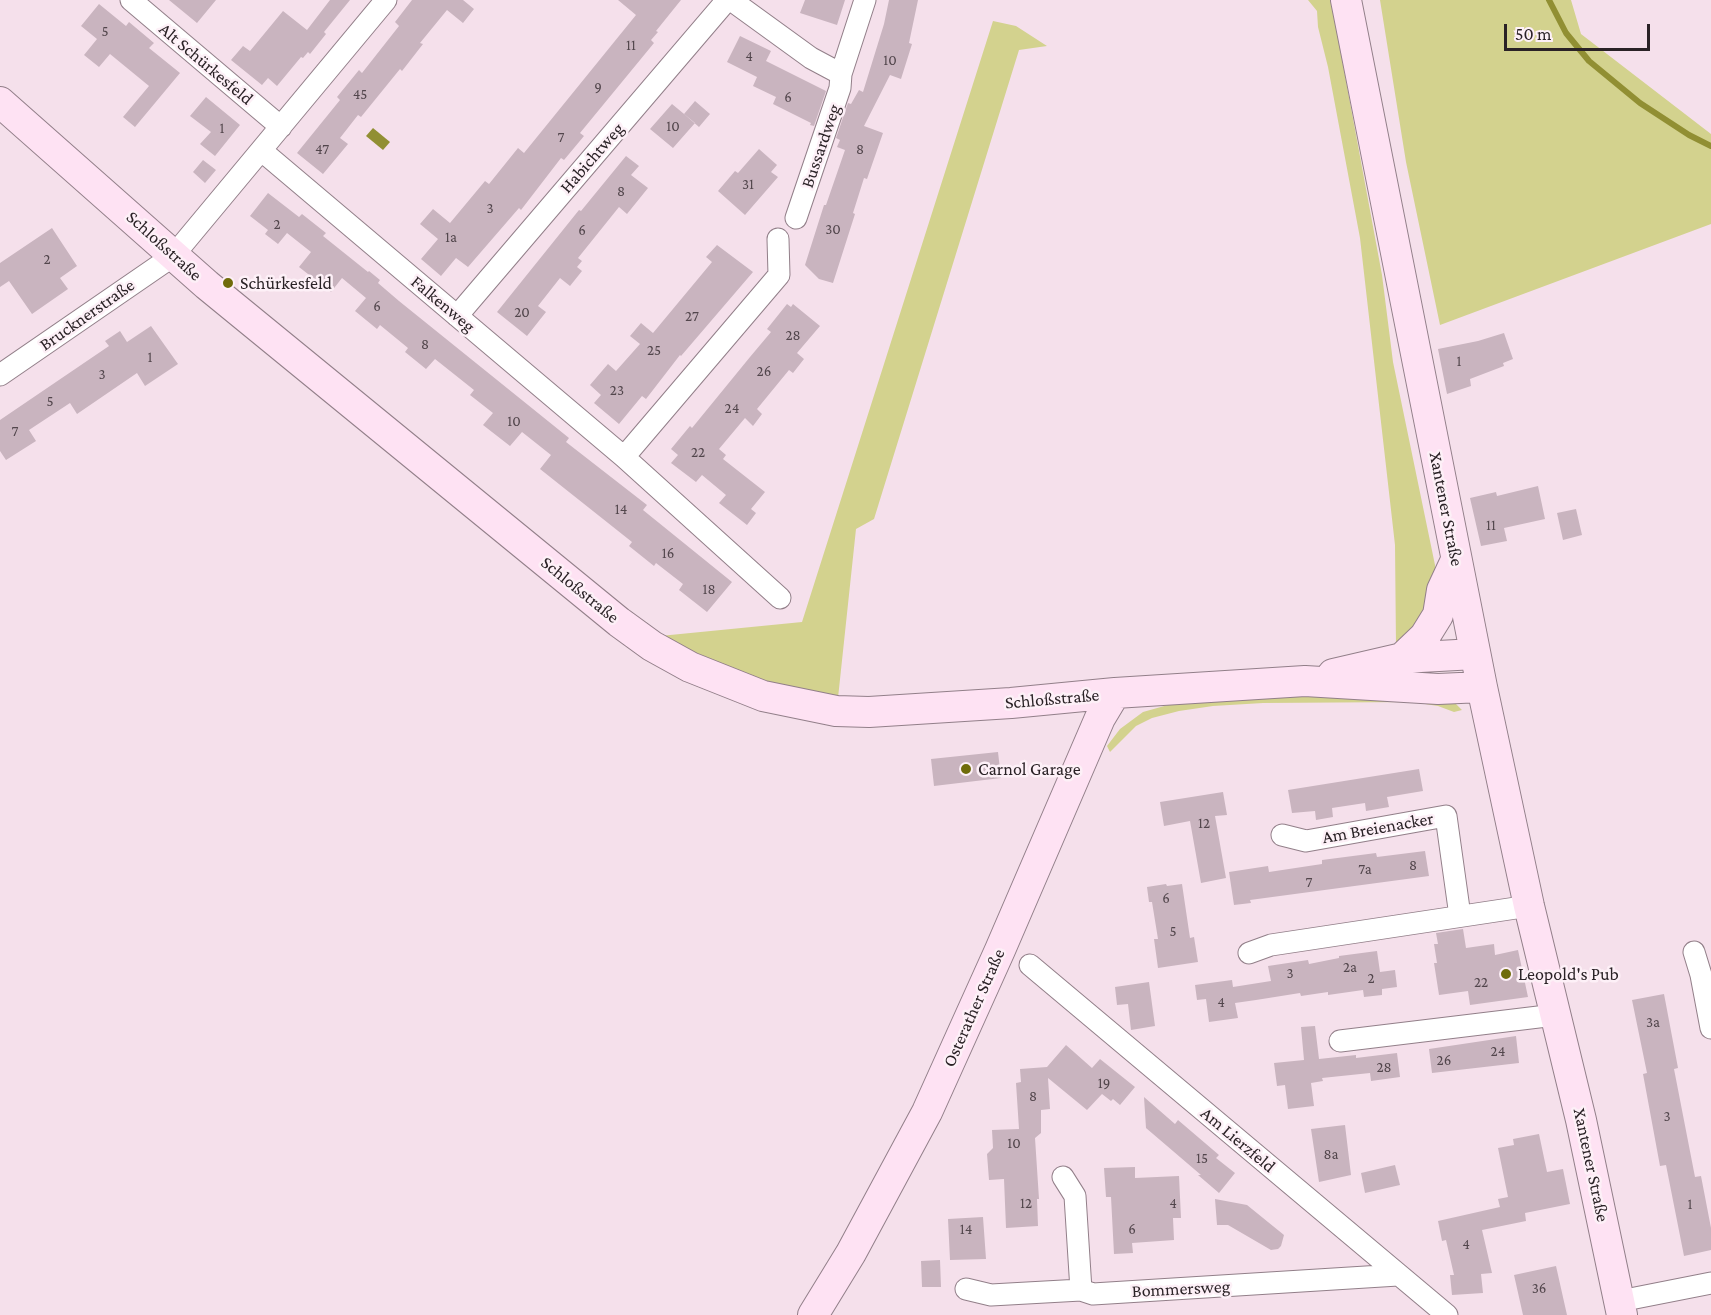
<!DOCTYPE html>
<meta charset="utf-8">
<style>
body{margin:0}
#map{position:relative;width:1711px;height:1315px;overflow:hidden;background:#f5e0eb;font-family:"Crimson Pro",serif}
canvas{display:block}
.scale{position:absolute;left:1504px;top:24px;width:146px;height:27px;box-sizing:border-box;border:3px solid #2a2226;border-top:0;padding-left:8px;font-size:18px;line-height:21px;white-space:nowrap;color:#2a2226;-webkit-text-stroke:4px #fdf0f7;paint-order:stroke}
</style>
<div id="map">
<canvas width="1711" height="1315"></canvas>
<div class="scale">50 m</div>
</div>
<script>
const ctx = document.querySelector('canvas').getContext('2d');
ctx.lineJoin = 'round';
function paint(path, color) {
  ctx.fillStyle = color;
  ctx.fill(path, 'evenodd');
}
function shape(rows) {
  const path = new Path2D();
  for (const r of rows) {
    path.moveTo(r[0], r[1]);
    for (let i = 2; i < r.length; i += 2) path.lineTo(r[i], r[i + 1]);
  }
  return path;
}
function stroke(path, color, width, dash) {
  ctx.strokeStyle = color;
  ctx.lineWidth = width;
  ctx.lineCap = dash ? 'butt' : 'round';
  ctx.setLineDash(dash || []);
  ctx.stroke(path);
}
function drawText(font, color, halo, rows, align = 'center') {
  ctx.font = font + ' "Crimson Pro",serif';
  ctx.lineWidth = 5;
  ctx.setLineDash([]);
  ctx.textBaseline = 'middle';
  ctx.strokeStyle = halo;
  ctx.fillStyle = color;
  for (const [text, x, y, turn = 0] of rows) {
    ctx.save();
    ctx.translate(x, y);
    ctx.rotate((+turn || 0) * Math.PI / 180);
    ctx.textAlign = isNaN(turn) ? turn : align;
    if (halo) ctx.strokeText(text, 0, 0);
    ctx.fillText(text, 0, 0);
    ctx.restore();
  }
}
paint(shape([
 [1308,0,1331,0,1382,275,1393,362,1435,565,1435,594,1428,614,1396,646,1395,545,1360,238,1328,67,1318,27,1317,11],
 [1380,0,1571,0,1581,34,1711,134,1711,224,1440,325,1406,162],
 [993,21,1016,26,1047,46,1019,50,874,519,856,529,838,698,767,684,719,667,660,636,802,622],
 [1335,693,1453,701,1462,710,1454,712,1438,706,1412,702,1263,703,1213,706,1179,711,1152,718,1136,726,1110,752,1107,746,1120,729,1143,712,1175,703]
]), '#d3d28e');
paint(shape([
 [373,128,390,142,383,150,366,136]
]), '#918f33');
stroke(shape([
 [1549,0,1566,33,1589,61,1640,103,1689,135,1711,146]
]), '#918f33', 6);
paint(shape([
 [169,0,216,0,197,23],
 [330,0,350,0,324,32,326,34,310,54,308,52,303,58,301,57,277,86,268,78,262,85,231,60,243,46,250,51,283,11,307,30],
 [412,0,463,0,474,9,463,23,447,10,420,43,423,44,402,71,400,69,361,117,358,115,340,138,348,144,323,174,297,153,340,100,337,97,359,70,362,73,399,26,395,22],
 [618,0,681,0,656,31,658,32,651,40,654,43,580,133,584,136,564,160,561,158,521,210,519,208,468,267,456,258,441,276,421,259,438,239,420,224,433,209,450,223,485,181,489,184,518,148,524,153,636,15],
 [805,0,845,0,837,25,800,13],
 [889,0,918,0,909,43,912,44,901,79,890,75,864,126,883,133,867,179,864,178,853,213,855,214,833,283,819,279,805,265,824,205,826,205,845,150,837,147,840,140,836,138,848,103,851,104,859,90,863,92,884,24],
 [99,4,126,26,129,22,154,43,149,48,180,73,135,127,123,117,149,86,110,54,99,67,84,55,97,39,81,26],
 [740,36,771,51,766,61,826,91,814,126,810,125,811,123,773,104,776,97,753,86,757,77,727,62],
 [206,97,240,125,215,156,200,144,211,132,190,116],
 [695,101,710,114,699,127,684,114],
 [672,104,695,123,673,148,650,129],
 [759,149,777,165,771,172,778,177,745,215,718,191,735,171,738,173],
 [626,156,639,166,631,175,648,188,627,214,619,207,578,258,582,261,577,267,582,271,570,286,560,278,538,306,546,312,527,336,497,312,579,210,581,211],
 [203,160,216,170,205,183,193,172],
 [268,193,299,217,302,214,326,233,323,236,368,272,369,271,380,280,378,283,399,301,569,438,566,442,647,505,643,510,732,582,707,612,679,590,683,584,656,563,654,566,629,546,632,542,540,469,551,455,522,432,510,446,483,425,493,413,470,395,474,390,435,359,426,369,405,352,408,348,380,325,377,329,355,311,366,298,342,278,331,292,299,267,311,252,287,233,278,244,265,234,268,230,250,216],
 [52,228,77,266,60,278,68,289,32,314,9,281,0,287,0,263],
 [717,245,753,272,681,356,680,355,646,399,642,396,619,424,594,403,601,395,590,385,608,364,616,371,640,344,630,336,641,323,653,333,712,262,706,257],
 [787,304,791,307,793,304,820,326,797,353,804,359,793,373,789,370,757,409,762,414,753,426,745,418,719,449,726,455,723,459,765,492,751,509,756,513,747,525,719,503,726,495,702,475,696,482,671,463,678,455,671,449,690,426,692,428,750,357,771,332,767,329],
 [151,326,178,364,145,386,137,373,77,414,70,403,29,430,36,441,6,460,0,451,0,420,109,346,105,341,120,331,127,342],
 [1504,333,1513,359,1503,363,1504,366,1470,379,1471,386,1447,394,1438,349,1478,341],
 [1538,486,1545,519,1504,528,1507,541,1481,546,1470,498,1496,492,1497,496],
 [1576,509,1582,535,1563,540,1557,513],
 [998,752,1001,778,934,786,931,759],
 [1419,769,1423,791,1387,797,1389,807,1366,811,1365,803,1332,808,1333,817,1316,820,1315,811,1292,813,1288,790],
 [1223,792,1227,815,1215,816,1226,878,1201,883,1190,821,1164,826,1160,802],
 [1425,851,1429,876,1250,900,1251,903,1234,905,1229,872,1268,866,1269,872,1322,864,1322,860,1376,853,1377,857],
 [1166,884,1167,886,1182,884,1190,938,1194,937,1198,962,1158,968,1154,939,1158,939,1152,902,1149,902,1147,887],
 [1463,929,1466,948,1494,944,1495,955,1518,950,1528,997,1470,1005,1468,991,1439,995,1434,963,1437,963,1434,944,1438,944,1436,933],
 [1377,951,1380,972,1395,970,1397,987,1382,989,1382,995,1364,997,1363,990,1328,995,1328,992,1301,996,1300,993,1256,1000,1235,1003,1238,1018,1209,1022,1206,999,1197,1000,1195,985,1232,980,1233,987,1271,981,1268,966,1308,960,1309,964,1339,958,1339,956],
 [1149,982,1155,1026,1131,1030,1128,1004,1117,1005,1115,987],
 [1664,994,1678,1068,1674,1069,1695,1177,1701,1176,1711,1228,1711,1250,1684,1256,1666,1165,1660,1166,1643,1074,1647,1073,1632,1000],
 [1315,1026,1319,1059,1356,1055,1356,1058,1397,1053,1400,1077,1371,1081,1370,1073,1322,1078,1323,1081,1311,1083,1314,1106,1288,1109,1285,1085,1277,1086,1274,1063,1304,1060,1301,1027],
 [1516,1036,1519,1063,1432,1073,1429,1049],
 [1066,1045,1092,1068,1100,1059,1135,1087,1120,1105,1113,1099,1111,1101,1102,1094,1087,1110,1048,1078,1050,1109,1041,1110,1041,1133,1035,1138,1039,1199,1037,1199,1038,1226,1006,1228,1004,1179,989,1180,987,1154,993,1148,992,1130,1019,1129,1016,1083,1021,1082,1020,1069,1047,1067],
 [1144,1097,1175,1124,1178,1120,1219,1155,1216,1158,1235,1173,1219,1193,1198,1175,1201,1175,1146,1128],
 [1345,1125,1351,1175,1319,1182,1311,1129],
 [1539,1134,1547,1172,1563,1169,1570,1204,1525,1213,1526,1221,1482,1230,1492,1273,1481,1274,1483,1293,1452,1295,1450,1275,1454,1275,1446,1240,1442,1241,1438,1221,1500,1207,1498,1199,1508,1197,1498,1148,1514,1145,1513,1139],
 [1395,1165,1400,1185,1365,1193,1361,1173],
 [1135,1167,1135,1178,1179,1176,1181,1218,1173,1218,1174,1240,1132,1243,1133,1253,1114,1254,1111,1197,1106,1197,1104,1168],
 [1215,1199,1247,1205,1284,1235,1281,1246,1278,1249,1271,1250,1228,1225,1217,1225],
 [983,1217,986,1259,950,1260,948,1219],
 [940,1260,941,1287,922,1287,921,1261],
 [1556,1266,1567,1315,1523,1315,1514,1275]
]), '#c9b4bf');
const minor = shape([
 [131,0,281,127],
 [731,0,811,58,841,74,840,88,796,218],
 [841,74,865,0],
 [262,151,624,457,780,598],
 [457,316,727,0],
 [0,375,173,256,386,0],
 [624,457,779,275,778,239],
 [1282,835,1306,841,1446,816,1460,916],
 [1694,952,1701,975,1711,1028],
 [1249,953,1271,945,1529,906],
 [1030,965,1447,1315],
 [1340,1041,1555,1015],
 [1063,1177,1075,1196,1081,1290],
 [966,1289,991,1295,1081,1290,1093,1294,1398,1275],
 [1620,1301,1711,1283]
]);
const secondary = shape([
 [1346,0,1482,687,1529,906,1581,1120,1622,1315],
 [0,102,207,285,619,622,652,646,690,667,763,696,836,711,869,712,1011,703,1115,693,1305,681,1438,689,1482,687],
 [1402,658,1425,636,1438,615,1442,590,1456,560],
 [1333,674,1402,658,1475,654],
 [813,1315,851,1253,927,1112,1000,950,1100,718,1115,693]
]);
stroke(minor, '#927f89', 23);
stroke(secondary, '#927f89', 32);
stroke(minor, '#fff', 21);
stroke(secondary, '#fee2f3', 30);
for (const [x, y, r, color] of [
 [228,283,6,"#6f6c0a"],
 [966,769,6,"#6f6c0a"],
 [1506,974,6,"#6f6c0a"]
]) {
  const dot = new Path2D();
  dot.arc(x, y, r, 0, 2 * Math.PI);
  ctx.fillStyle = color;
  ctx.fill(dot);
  stroke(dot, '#fdf0f7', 2);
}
drawText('15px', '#52464c', null, [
 ["5",105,31],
 ["11",631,45],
 ["4",749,56],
 ["10",890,60],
 ["9",598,87],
 ["45",360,94],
 ["6",788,97],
 ["10",673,126],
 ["1",222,128],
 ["7",561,137],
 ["47",322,149],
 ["8",860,149],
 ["31",748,184],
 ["8",621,191],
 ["3",490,208],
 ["2",277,224],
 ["30",833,229],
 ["6",582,230],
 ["1a",451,237],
 ["2",47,259],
 ["6",377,306],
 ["20",522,312],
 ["27",692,316],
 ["28",793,335],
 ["8",425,344],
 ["25",654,350],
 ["1",150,357],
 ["1",1459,361],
 ["26",764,371],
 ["3",102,374],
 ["23",617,390],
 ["5",50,401],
 ["24",732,408],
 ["10",514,421],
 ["7",15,431],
 ["22",698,452],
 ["14",621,509],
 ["11",1491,525],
 ["16",668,553],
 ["18",709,589],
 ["12",1204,823],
 ["8",1413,865],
 ["7a",1365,869],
 ["7",1309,882],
 ["6",1166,898],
 ["5",1173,931],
 ["2a",1350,967],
 ["3",1290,973],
 ["2",1371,978],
 ["22",1481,982],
 ["4",1221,1002],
 ["3a",1653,1022],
 ["24",1498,1051],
 ["26",1444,1060],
 ["28",1384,1067],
 ["19",1104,1083],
 ["8",1033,1096],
 ["3",1667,1116],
 ["10",1014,1143],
 ["8a",1331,1154],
 ["15",1202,1158],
 ["12",1026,1203],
 ["4",1173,1203],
 ["1",1690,1204],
 ["14",966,1229],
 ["6",1132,1229],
 ["4",1466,1244],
 ["36",1539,1288]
]);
drawText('18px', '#2a2226', '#fdf0f7', [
 ["Alt Schürkesfeld",206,64,40],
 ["Bussardweg",821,146,-71],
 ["Habichtweg",592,158,-49],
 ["Schloßstraße",164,246,42],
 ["Falkenweg",443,304,40],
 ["Brucknerstraße",87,315,-35],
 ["Xantener Straße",1446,509,79],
 ["Schloßstraße",580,590,39],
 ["Schloßstraße",1052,699,-5],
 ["Am Breienacker",1378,828,-10],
 ["Osterather Straße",974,1008,-66],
 ["Am Lierzfeld",1238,1140,40],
 ["Xantener Straße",1591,1165,78],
 ["Bommersweg",1181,1289,-3]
]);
drawText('18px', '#2a2226', '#fdf0f7', [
 ["Schürkesfeld",240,283],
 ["Carnol Garage",978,769],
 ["Leopold's Pub",1518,974]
], 'left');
</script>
